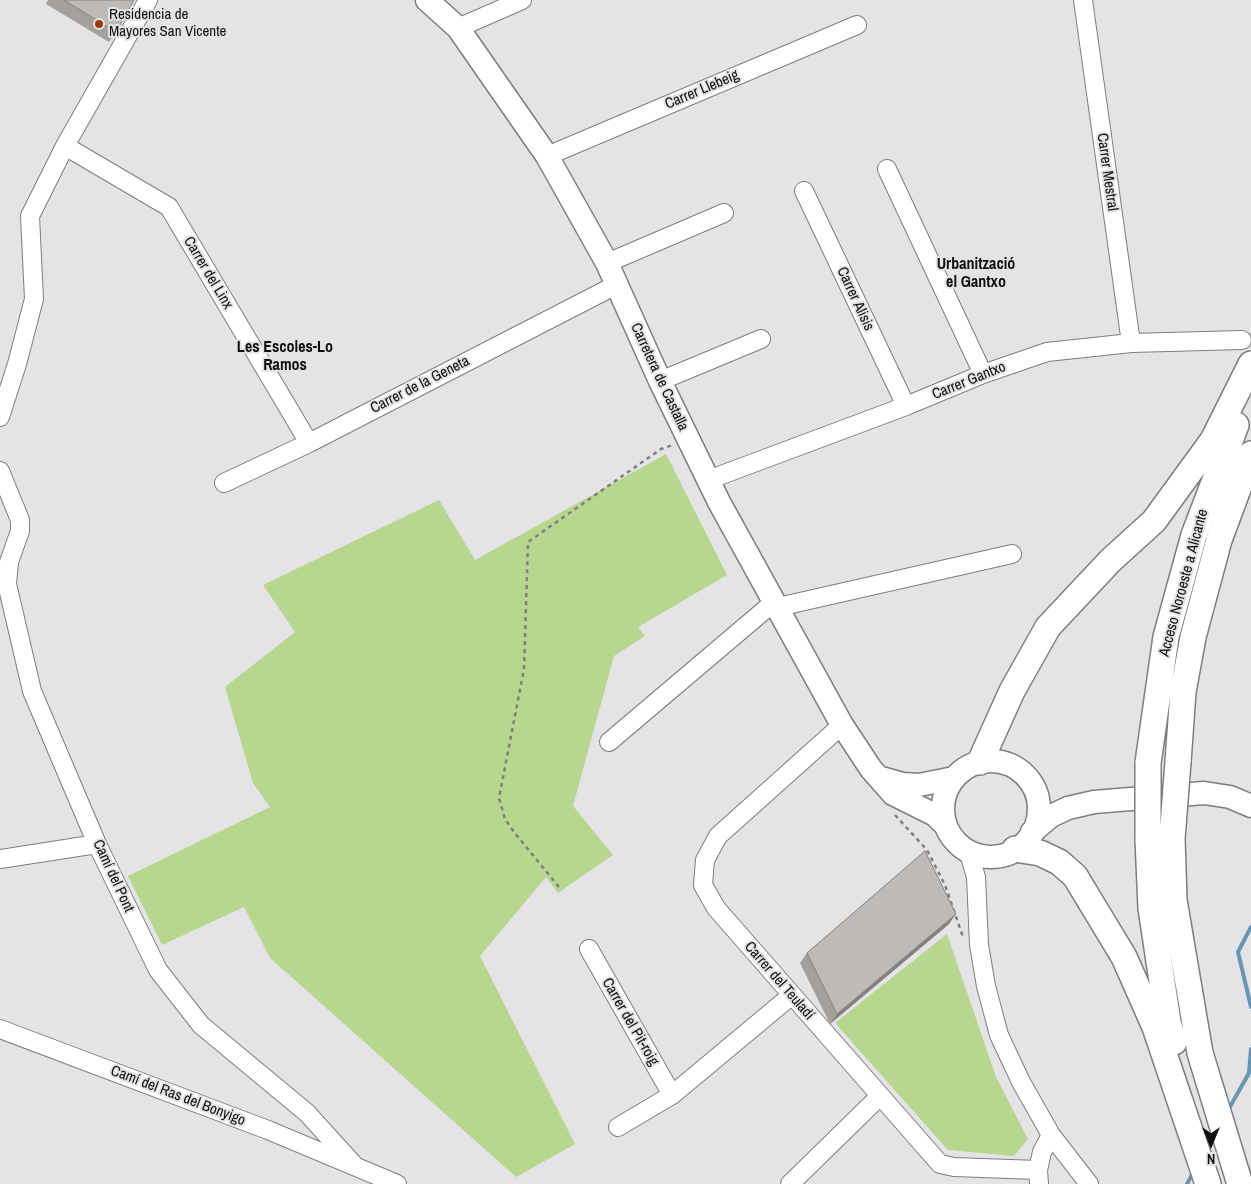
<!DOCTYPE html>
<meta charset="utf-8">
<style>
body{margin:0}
#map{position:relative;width:1251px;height:1184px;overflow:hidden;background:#e4e4e7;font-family:"Archivo Narrow",sans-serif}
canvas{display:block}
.north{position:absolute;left:1186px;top:1119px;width:50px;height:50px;-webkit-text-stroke:4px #e4e4e7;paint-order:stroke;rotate:180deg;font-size:14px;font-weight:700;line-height:20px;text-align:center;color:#0f0f10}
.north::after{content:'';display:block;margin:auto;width:18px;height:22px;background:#0f0f10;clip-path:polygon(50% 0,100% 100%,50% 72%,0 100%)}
</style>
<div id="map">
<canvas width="1251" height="1184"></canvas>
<div class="north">N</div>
</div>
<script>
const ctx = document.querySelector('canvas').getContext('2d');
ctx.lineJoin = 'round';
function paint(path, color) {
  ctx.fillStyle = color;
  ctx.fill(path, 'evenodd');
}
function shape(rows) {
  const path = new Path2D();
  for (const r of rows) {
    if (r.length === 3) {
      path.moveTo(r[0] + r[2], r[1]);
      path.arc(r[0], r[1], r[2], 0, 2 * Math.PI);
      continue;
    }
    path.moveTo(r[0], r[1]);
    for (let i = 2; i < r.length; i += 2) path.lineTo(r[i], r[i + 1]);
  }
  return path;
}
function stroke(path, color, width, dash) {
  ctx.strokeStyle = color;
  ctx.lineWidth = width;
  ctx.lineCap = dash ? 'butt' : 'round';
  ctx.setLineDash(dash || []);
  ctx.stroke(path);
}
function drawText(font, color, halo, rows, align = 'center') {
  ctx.font = font + ' "Archivo Narrow",sans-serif';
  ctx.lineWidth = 4;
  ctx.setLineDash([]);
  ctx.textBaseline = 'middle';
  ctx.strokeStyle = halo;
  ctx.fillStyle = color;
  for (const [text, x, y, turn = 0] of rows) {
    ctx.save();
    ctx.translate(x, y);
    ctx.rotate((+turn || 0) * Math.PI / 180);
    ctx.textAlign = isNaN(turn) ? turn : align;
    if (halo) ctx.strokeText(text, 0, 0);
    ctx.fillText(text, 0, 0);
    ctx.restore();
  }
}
paint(shape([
 [666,454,727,575,638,627,645,636,614,656,573,806,613,855,558,893,546,877,480,956,575,1144,516,1177,270,958,244,907,162,945,128,876,270,807,253,783,225,687,295,632,263,585,439,500,475,560],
 [947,934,996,1077,1028,1139,1014,1156,948,1150,835,1023]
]), '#b6d78d');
stroke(shape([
 [1251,927,1238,952,1251,1007],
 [1227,1112,1249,1073,1251,1049],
 [1207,1149,1215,1134],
 [1187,1184,1193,1173]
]), '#6995b2', 4);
const minor = shape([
 [1083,0,1131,343],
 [458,28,522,0],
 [65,146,169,207,309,443],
 [547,156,857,25],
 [887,169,983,374],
 [804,191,906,406],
 [607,263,724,213],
 [660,381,761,339],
 [0,417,17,364,34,299,30,216,65,146,148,0],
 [0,471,20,520,20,531,9,562,7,584,32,691,97,844,158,970,201,1025,307,1113,355,1166],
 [708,480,906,406,983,374,1047,352,1131,343,1242,340],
 [224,483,309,443,616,285],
 [842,725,718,836,705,860,703,885,716,908,940,1164,954,1167,1038,1170],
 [609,742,767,608,778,607,1012,554],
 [968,850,976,877,979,945,986,986,999,1035,1021,1082,1051,1135,1089,1184],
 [0,859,97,844],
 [589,949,672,1095],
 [0,1029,268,1130,397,1184],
 [618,1127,672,1095,792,995],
 [790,1184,879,1097],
 [1039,1184,1038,1170,1042,1152,1051,1135]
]);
const major = shape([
 [427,0,458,28,547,156,607,263,660,381,719,502,842,725,871,769,893,794,935,815,946,826],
 [991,809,48],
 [878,777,903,784,919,785,954,778],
 [1032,832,1051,816,1068,808,1094,802,1204,793,1230,797,1251,806]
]);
const highway = shape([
 [980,762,1012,691,1048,627,1111,560,1154,521,1213,440,1251,364],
 [1178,762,1183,692,1193,637,1219,540,1251,454],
 [1148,763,1166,637,1194,535,1236,425],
 [1148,839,1151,908,1168,1022,1174,1042],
 [1172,839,1174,900,1200,1053,1240,1184],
 [1015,849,1040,853,1059,862,1075,876,1124,957,1155,1027,1208,1184]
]);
stroke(minor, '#7e7e81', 20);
stroke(major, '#7e7e81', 25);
stroke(highway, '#7e7e81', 28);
stroke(shape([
 [895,815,927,850,945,885,963,937],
 [559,887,514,832,505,819,499,798,524,669,528,542,661,449,673,445]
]), '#7f7f81', 2.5, [4, 4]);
stroke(minor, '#fff', 18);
stroke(major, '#fff', 22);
stroke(highway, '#fff', 25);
const highwayBridge = shape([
 [1148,839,1148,763],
 [1172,839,1178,762]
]);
stroke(highwayBridge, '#7e7e81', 28, []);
stroke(highwayBridge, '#fff', 25);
paint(shape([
 [48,0,134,0,116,32,109,42,46,4],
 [949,924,830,1024,800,963,807,953]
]), '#a3a09d');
paint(shape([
 [956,914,949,924,830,1024,837,1014]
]), '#848280');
const building = shape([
 [64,0,134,0,116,32,64,0],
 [925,851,956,914,837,1014,807,953,925,851]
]);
paint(building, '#bdbab7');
stroke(building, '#848280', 1);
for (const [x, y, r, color] of [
 [99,24,5,"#9e380f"]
]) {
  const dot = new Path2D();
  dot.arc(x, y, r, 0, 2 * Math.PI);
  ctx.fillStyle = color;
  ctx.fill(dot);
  stroke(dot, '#e4e4e7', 2);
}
drawText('15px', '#0f0f10', '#e4e4e7', [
 ["Residencia de",109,15],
 ["Mayores San Vicente",109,32]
], 'left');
drawText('15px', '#0f0f10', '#e4e4e7', [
 ["Carrer Llebeig",702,90,-23],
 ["Carrer Mestral",1107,172,82],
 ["Carrer del Linx",208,273,59],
 ["Carrer Alisis",855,299,65],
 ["Carretera de Castalla",659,377,65],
 ["Carrer Gantxo",969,381,-22],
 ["Carrer de la Geneta",420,385,-27],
 ["Acceso Noroeste a Alicante",1184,583,-75],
 ["Camí del Pont",113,876,65],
 ["Carrer del Teuladí",779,981,49],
 ["Carrer del Pit-roig",630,1022,60],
 ["Camí del Ras del Bonyigo",178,1096,21]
]);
drawText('bold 16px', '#0f0f10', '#e4e4e7', [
 ["Urbanització",976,265],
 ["el Gantxo",976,283],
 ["Les Escoles-Lo",285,348],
 ["Ramos",285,366]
]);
</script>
